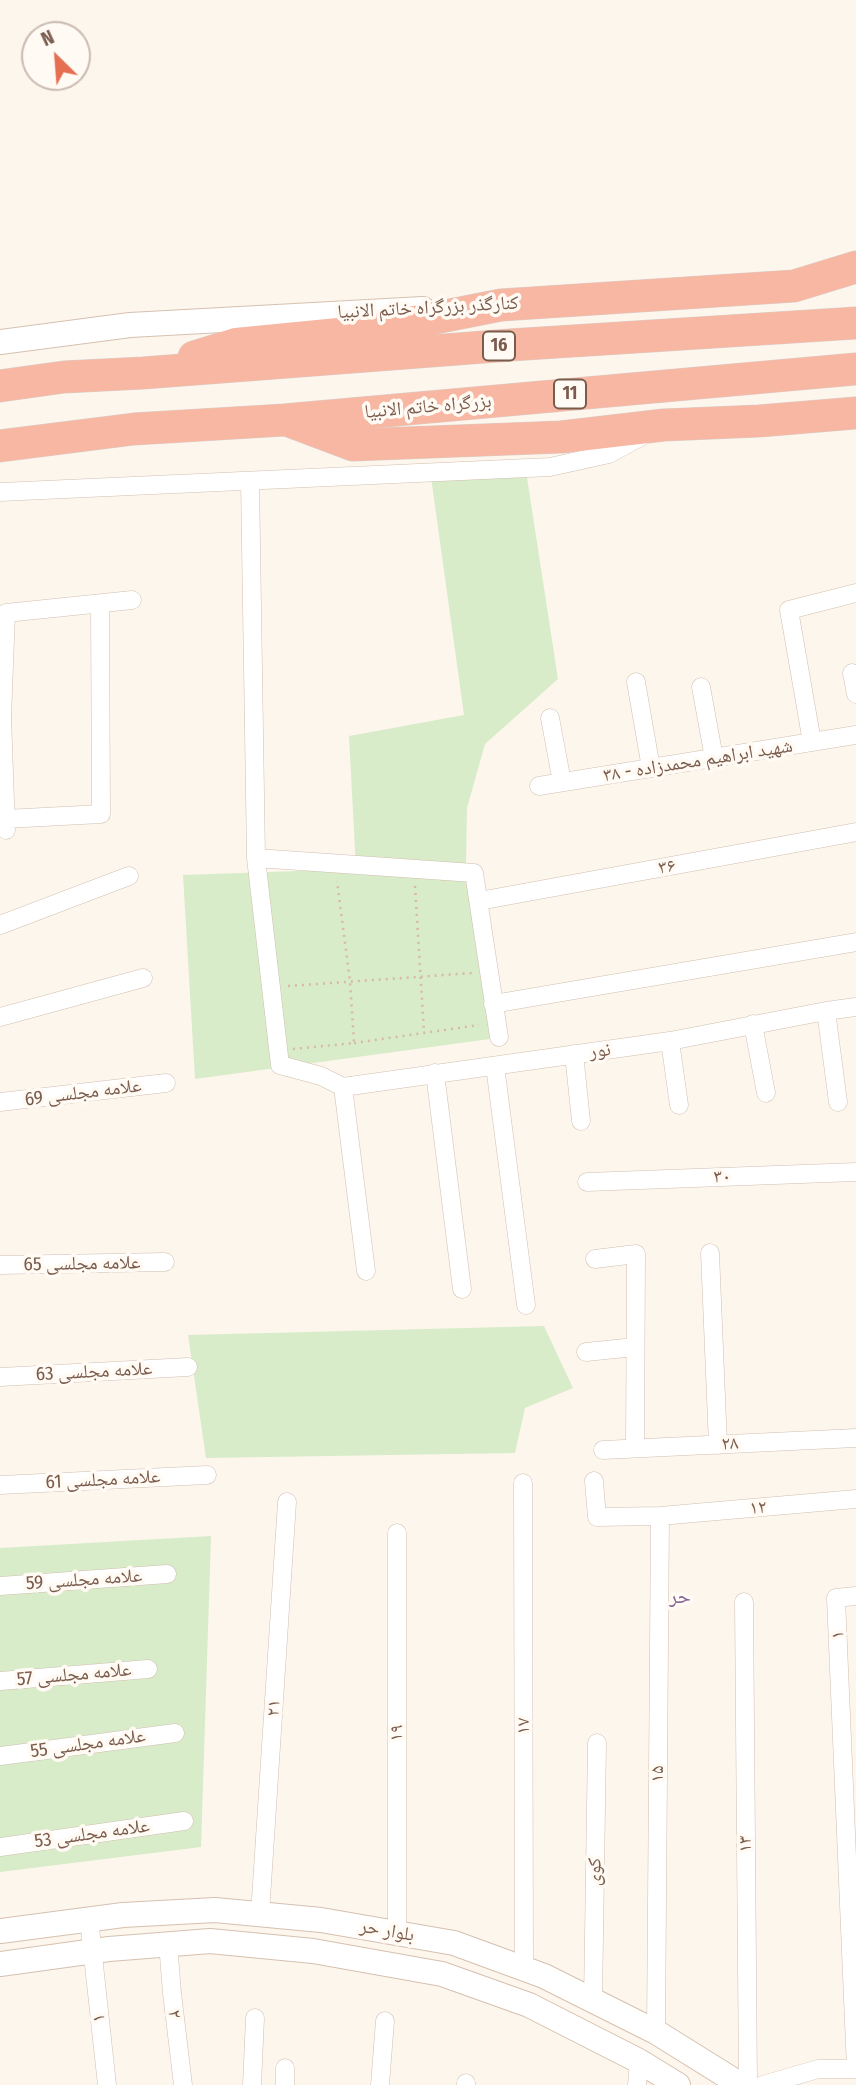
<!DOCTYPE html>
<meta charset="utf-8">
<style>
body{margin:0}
#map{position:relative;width:856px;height:2085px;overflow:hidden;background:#fdf6ec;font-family:"Fira Sans Condensed",sans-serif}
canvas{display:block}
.north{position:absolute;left:21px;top:21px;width:70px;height:70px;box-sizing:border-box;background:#fffaf3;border:2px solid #cabbb1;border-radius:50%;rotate:335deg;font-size:19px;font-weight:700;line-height:28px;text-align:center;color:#7a5c4d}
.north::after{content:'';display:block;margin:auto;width:24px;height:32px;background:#e76f51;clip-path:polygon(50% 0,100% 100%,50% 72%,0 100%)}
</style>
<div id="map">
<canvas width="856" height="2085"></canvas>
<div class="north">N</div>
</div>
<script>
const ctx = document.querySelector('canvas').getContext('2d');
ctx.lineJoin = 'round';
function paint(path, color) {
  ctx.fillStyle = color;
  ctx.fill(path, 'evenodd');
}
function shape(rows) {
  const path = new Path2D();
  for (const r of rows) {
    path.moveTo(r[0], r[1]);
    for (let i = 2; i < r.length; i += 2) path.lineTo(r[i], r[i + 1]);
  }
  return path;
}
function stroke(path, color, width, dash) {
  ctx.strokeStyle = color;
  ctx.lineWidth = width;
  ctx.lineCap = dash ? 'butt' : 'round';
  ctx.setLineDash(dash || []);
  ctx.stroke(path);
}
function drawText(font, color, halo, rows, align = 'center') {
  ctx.font = font + ' "Fira Sans Condensed","Noto Naskh Arabic",sans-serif';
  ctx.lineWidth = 7;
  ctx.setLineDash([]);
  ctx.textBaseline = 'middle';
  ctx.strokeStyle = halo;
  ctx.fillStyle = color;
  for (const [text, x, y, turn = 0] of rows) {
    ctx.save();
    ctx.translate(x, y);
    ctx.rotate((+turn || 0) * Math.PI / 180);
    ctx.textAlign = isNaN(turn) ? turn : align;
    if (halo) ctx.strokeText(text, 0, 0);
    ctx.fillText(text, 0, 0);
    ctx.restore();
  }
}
paint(shape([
 [526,471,558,679,485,744,467,808,466,865,490,1039,195,1079,183,875,356,869,349,736,464,715,431,477],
 [544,1326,573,1388,525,1408,515,1453,206,1458,188,1335],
 [211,1536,201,1847,0,1872,0,1548]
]), '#d8ecc9');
const street = shape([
 [250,481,256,858,474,873,499,1037],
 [0,492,550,467,609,454,644,435],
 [852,673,856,694],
 [636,682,651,768],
 [701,687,714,758],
 [550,718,562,782],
 [812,742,789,610,856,593],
 [539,786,856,735],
 [5,819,101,814,100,604],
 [6,830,2,717,6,613,132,600],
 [256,858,280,1065,321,1076,343,1087],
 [479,901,856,832],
 [0,925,129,876],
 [493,1004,856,942],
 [826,1011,838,1102],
 [0,1017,143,978],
 [753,1024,766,1093],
 [670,1041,679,1105],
 [574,1054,581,1121],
 [495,1066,526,1305],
 [435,1073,462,1289],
 [343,1087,670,1041,826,1011,856,1007],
 [343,1087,366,1271],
 [0,1102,166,1083],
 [587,1182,856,1172],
 [710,1253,718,1445],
 [595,1259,636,1254,635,1448],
 [0,1265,165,1262],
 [586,1352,635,1347],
 [0,1377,188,1367],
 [603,1450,856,1438],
 [594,1481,597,1517,660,1516,856,1499],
 [523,1483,524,1969],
 [0,1485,207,1475],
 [397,1533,397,1933],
 [0,1586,167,1574],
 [744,1602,748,2085],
 [0,1681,148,1669],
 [0,1756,175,1733],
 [0,1847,184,1821],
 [260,1914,287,1502],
 [89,1919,107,2085],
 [168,1943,172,1993,183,2085],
 [593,2000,597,1743],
 [656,2032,660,1516],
 [856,2069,836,1598,856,1596],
 [252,2085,255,2018],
 [285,2085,285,2068],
 [380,2085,385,2021],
 [466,2085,466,2083],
 [637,2085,639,2061],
 [763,2085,818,2069,856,2069]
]);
const secondary = shape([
 [0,342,130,325,423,309],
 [0,1931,123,1915,215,1910,321,1920,454,1943,544,1976,656,2032,741,2085],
 [0,1964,109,1949,210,1941,313,1951,442,1974,529,2005,639,2061,678,2085]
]);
const highway = shape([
 [194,357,236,344,369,331,501,305,794,286,856,267],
 [0,386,64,377,143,373,510,345,856,323],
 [292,422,353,445,561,437,664,425,759,421,856,413],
 [0,446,134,429,284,420,856,369]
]);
stroke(street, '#d1beb0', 19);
stroke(secondary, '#d6c0b0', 26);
stroke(highway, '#dad1cd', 33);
stroke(shape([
 [415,886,424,1032],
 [288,986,473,973],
 [354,1043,479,1025],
 [293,1049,354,1043,350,981,337,881]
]), '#d9b8a5', 2.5, [2, 5]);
stroke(street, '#fff', 18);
stroke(secondary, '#fff', 24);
stroke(highway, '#f7b7a3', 32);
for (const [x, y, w] of [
 [499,346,32],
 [570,394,32]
]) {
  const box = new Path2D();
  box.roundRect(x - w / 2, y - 14.5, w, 29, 5);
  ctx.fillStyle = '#fffaf3';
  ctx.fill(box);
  stroke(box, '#7a5c4d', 2);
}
drawText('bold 18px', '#7a5c4d', null, [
 ["16",499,346],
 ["11",570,394]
]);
drawText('19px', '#7a5c4d', '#fffaf3', [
 ["کنارگذر بزرگراه خاتم الانبیا",428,308,-3],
 ["بزرگراه خاتم الانبیا",428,407,-5],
 ["شهید ابراهیم محمدزاده - ۳۸",698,761,-9],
 ["۳۶",667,867,-10],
 ["نور",600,1051,-8],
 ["علامه مجلسی 69",83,1093,-7],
 ["۳۰",722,1177,-2],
 ["علامه مجلسی 65",82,1264,-1],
 ["علامه مجلسی 63",94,1372,-3],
 ["۲۸",730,1444,-3],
 ["علامه مجلسی 61",103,1480,-3],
 ["۱۲",758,1508,-5],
 ["علامه مجلسی 59",84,1580,-4],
 ["۱",838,1635,-92],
 ["علامه مجلسی 57",74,1675,-5],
 ["۲۱",274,1708,-86],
 ["۱۷",524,1726,-90],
 ["۱۹",397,1733,-90],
 ["علامه مجلسی 55",88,1744,-8],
 ["۱۵",658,1774,-90],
 ["علامه مجلسی 53",92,1834,-8],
 ["۱۳",746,1844,-90],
 ["کوی",595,1872,-89],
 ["بلوار حر",387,1931,10],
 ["۲",174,2014,83],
 ["۱",99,2018,-96]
]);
drawText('21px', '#846695', '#fffaf3', [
 ["حر",680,1597]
]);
</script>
